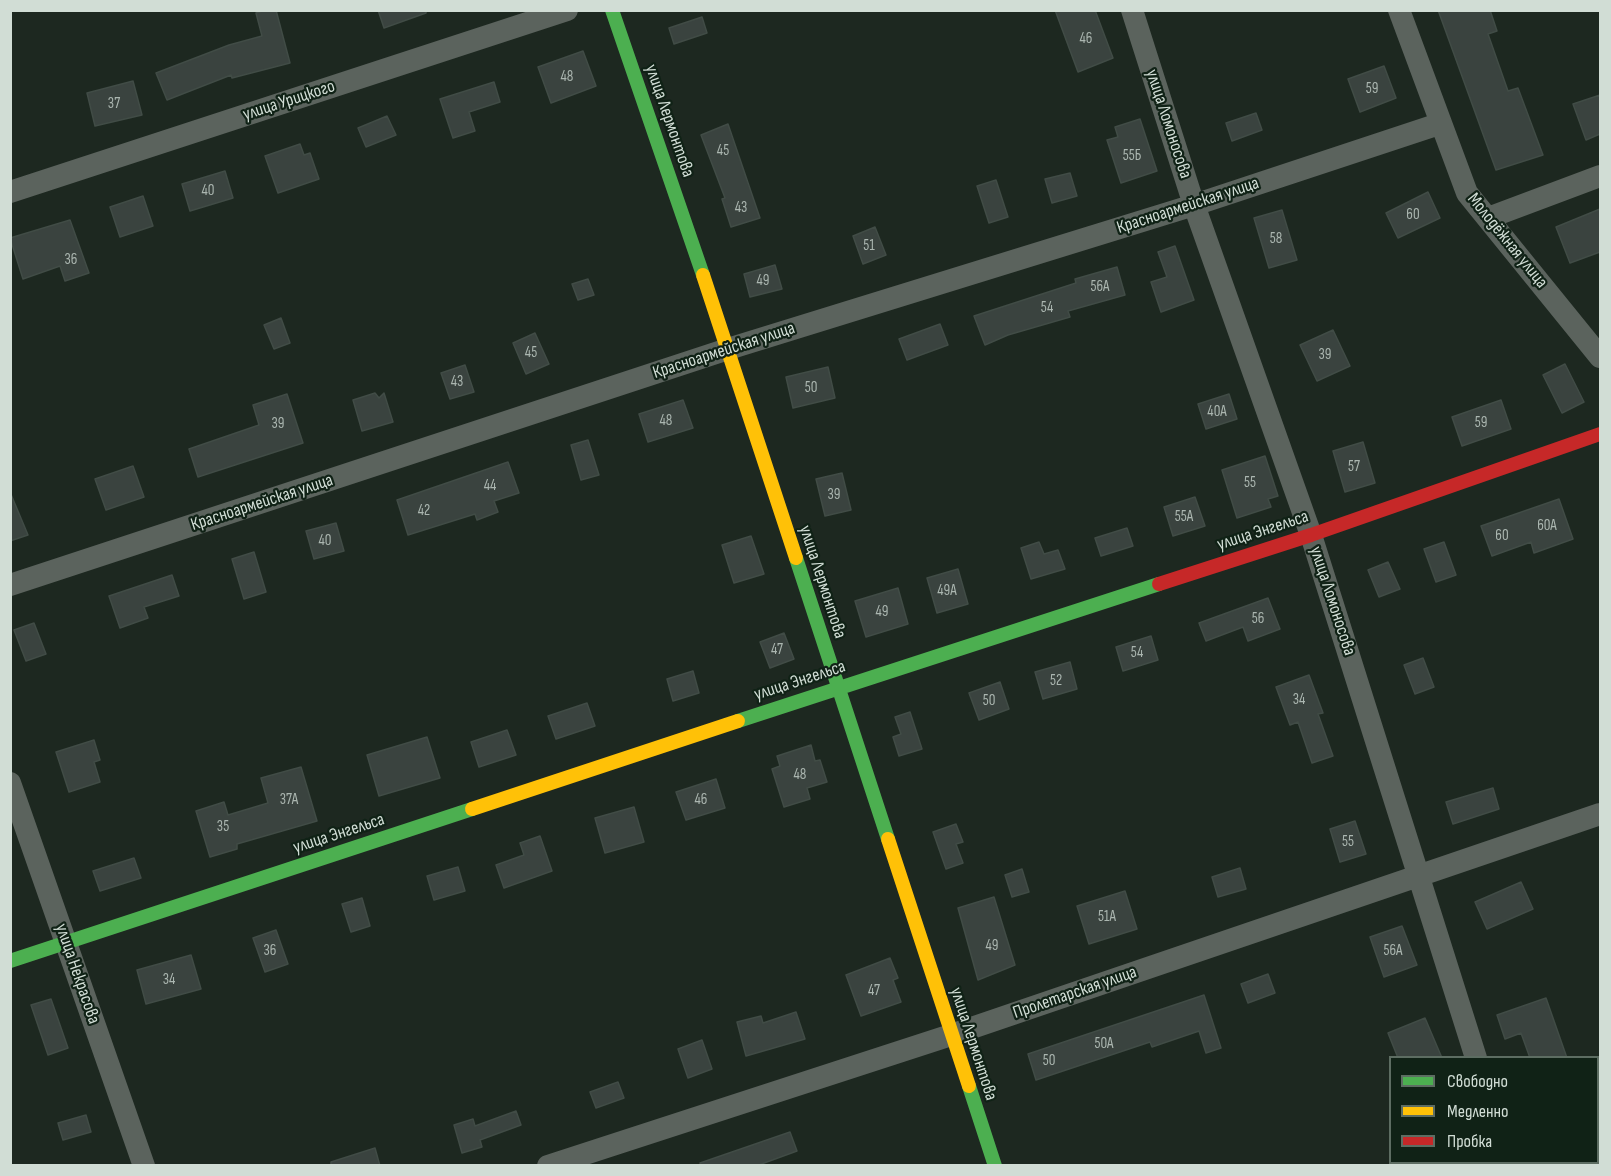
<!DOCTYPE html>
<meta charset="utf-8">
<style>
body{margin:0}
#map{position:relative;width:1611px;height:1176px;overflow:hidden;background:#1d2820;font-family:"Sofia Sans Condensed",sans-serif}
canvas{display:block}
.frame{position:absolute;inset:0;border:12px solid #d1ddd5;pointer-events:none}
.legend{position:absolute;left:1389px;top:1056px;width:210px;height:108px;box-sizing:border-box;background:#102216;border:2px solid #5d6d62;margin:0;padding:8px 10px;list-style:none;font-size:18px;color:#d1ddd5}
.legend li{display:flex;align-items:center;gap:12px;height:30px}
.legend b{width:30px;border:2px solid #5d6d62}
</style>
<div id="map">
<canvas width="1611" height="1176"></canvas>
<div class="frame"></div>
<ul class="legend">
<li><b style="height:8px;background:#4caf50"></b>Свободно</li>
<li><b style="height:8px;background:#ffc107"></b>Медленно</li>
<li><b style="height:8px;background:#c62828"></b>Пробка</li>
</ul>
</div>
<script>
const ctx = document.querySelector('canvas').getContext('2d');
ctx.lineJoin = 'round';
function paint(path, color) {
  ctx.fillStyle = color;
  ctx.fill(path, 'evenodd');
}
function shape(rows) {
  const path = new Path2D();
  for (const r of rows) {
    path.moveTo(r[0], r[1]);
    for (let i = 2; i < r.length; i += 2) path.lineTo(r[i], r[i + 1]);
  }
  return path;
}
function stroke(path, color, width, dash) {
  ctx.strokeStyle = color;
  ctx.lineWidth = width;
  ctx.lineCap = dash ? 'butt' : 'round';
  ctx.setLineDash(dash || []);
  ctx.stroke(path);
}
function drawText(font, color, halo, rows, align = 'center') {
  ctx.font = font + ' "Sofia Sans Condensed",sans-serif';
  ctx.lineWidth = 4.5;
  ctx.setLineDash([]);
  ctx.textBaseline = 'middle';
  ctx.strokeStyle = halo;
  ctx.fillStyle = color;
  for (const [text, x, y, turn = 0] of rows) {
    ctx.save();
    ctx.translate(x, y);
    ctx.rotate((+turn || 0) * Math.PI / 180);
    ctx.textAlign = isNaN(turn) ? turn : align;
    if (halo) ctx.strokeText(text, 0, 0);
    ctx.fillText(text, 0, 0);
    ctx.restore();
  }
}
const building = shape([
 [265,10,276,10,290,63,232,78,231,75,167,100,156,73,229,45,262,36,256,13,265,10],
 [378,10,426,10,426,13,384,28,378,10],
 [1055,10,1095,10,1113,58,1078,72,1055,10],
 [1438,10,1490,10,1497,31,1488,34,1508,91,1518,88,1543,155,1496,170,1438,10],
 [702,17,707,33,674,44,669,28,702,17],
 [583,51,596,86,551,103,538,67,583,51],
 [1384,66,1396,98,1360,112,1348,79,1384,66],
 [133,81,142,115,95,126,87,93,133,81],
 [494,82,500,102,469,112,475,131,453,138,440,99,494,82],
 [1600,95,1600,134,1586,140,1573,104,1600,95],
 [1256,113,1262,130,1232,141,1226,123,1256,113],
 [387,116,396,135,366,147,358,128,387,116],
 [1140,119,1157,171,1121,183,1107,140,1118,137,1115,127,1140,119],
 [728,124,760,218,731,227,722,199,725,198,701,135,728,124],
 [300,144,304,155,310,153,319,179,278,193,265,156,300,144],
 [225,171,233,198,190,211,182,184,225,171],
 [1070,173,1077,196,1052,203,1045,179,1070,173],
 [996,180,1008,217,989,223,977,186,996,180],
 [1428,192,1440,218,1398,238,1386,213,1428,192],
 [143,196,153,226,120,237,110,207,143,196],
 [1600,209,1600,252,1570,263,1556,227,1600,209],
 [1282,210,1297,260,1269,268,1254,218,1282,210],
 [70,220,89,273,65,281,60,266,23,279,10,238,70,220],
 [875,227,886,255,863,264,853,236,875,227],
 [1175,246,1194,300,1161,312,1151,282,1167,277,1158,252,1175,246],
 [775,265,782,289,750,297,744,274,775,265],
 [1117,267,1125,295,1068,311,1070,317,1008,335,985,345,974,316,1076,283,1075,279,1117,267],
 [588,279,594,295,578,300,572,284,588,279],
 [281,318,290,343,274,349,264,325,281,318],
 [940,324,948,345,907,360,899,339,940,324],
 [1333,330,1350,366,1317,381,1300,345,1333,330],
 [535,333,549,364,526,374,513,343,535,333],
 [1565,364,1584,402,1562,413,1543,375,1565,364],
 [465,365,474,392,450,399,441,373,465,365],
 [828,367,835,398,793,408,786,377,828,367],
 [375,393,379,398,384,393,393,422,362,431,353,400,375,393],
 [287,394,303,443,198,477,189,449,259,425,253,405,287,394],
 [1229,394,1237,419,1206,429,1198,404,1229,394],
 [683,400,693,428,648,442,639,414,683,400],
 [1501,400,1511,429,1462,446,1452,417,1501,400],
 [588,440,599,475,581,480,571,445,588,440],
 [1363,442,1375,483,1345,492,1333,451,1363,442],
 [1265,456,1278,496,1268,499,1271,507,1237,518,1222,470,1265,456],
 [508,462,519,493,494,501,498,512,477,520,475,514,408,535,397,500,508,462],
 [133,466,144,497,106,510,95,479,133,466],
 [842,473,851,510,825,516,816,479,842,473],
 [10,492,28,535,10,541,10,492],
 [1195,497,1205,526,1173,536,1164,507,1195,497],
 [1559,499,1573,539,1534,553,1531,542,1492,556,1481,526,1559,499],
 [336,523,344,551,314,559,306,531,336,523],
 [1127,528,1133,546,1101,556,1095,538,1127,528],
 [751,536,764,574,734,583,722,545,751,536],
 [1039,542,1044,554,1058,550,1065,569,1031,579,1021,548,1039,542],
 [1444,542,1456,575,1436,582,1424,549,1444,542],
 [254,552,266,592,244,599,232,559,254,552],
 [1388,562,1400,589,1379,597,1368,570,1388,562],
 [958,569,968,604,937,613,927,578,958,569],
 [172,575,179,596,144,607,148,618,120,628,109,596,172,575],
 [898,588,908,624,866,637,855,601,898,588],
 [1268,598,1280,629,1248,641,1243,627,1206,641,1199,623,1268,598],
 [34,623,46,654,26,661,14,630,34,623],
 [784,633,794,659,770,668,760,642,784,633],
 [1151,636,1158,660,1123,671,1116,647,1151,636],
 [1423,658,1434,687,1415,694,1404,665,1423,658],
 [1070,662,1077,689,1043,699,1035,672,1070,662],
 [693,671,699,693,673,701,667,679,693,671],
 [1309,675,1323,713,1318,714,1333,756,1312,763,1298,722,1290,725,1276,687,1309,675],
 [1000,682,1009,709,979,720,969,693,1000,682],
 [587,703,595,726,556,739,548,716,587,703],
 [910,712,922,749,899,756,893,737,901,734,895,717,910,712],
 [507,730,516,755,479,767,471,742,507,730],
 [427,737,440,778,379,796,367,755,427,737],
 [94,740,100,760,94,762,100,782,69,792,56,752,94,740],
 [811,745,815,761,820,760,827,782,807,788,810,799,784,807,772,769,780,766,777,756,811,745],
 [301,767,317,821,237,844,237,849,210,857,196,811,224,802,228,815,268,803,261,778,301,767],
 [716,779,725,808,686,820,676,792,716,779],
 [1493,788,1499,809,1453,824,1446,802,1493,788],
 [634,807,644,842,605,853,595,818,634,807],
 [1355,821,1366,854,1340,862,1330,829,1355,821],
 [956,824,963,842,956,844,963,863,946,869,933,832,956,824],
 [540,836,552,871,504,888,496,865,524,855,520,843,540,836],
 [134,858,141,878,100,891,93,871,134,858],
 [458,867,465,891,434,900,427,876,458,867],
 [1240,868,1246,889,1218,897,1212,877,1240,868],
 [1022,869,1029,892,1012,897,1005,875,1022,869],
 [1521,882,1533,909,1487,929,1475,902,1521,882],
 [1125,891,1137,929,1089,944,1077,906,1125,891],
 [994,897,1015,965,978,980,958,908,994,897],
 [362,898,370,926,351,932,342,904,362,898],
 [1402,926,1417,965,1384,977,1370,937,1402,926],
 [276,930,288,964,265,972,253,938,276,930],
 [191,955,201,989,146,1004,137,970,191,955],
 [890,958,898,978,893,980,901,1002,861,1016,846,975,890,958],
 [1268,974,1275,993,1248,1003,1241,984,1268,974],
 [1204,995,1221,1048,1206,1053,1199,1031,1152,1047,1150,1042,1036,1080,1028,1054,1204,995],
 [1546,998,1567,1058,1530,1058,1521,1033,1505,1039,1497,1015,1546,998],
 [51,999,68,1048,48,1055,31,1005,51,999],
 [796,1012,805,1039,746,1056,737,1022,761,1016,763,1023,796,1012],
 [1425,1018,1442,1058,1398,1058,1388,1033,1425,1018],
 [702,1040,712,1069,688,1078,678,1049,702,1040],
 [618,1082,624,1098,596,1108,590,1092,618,1082],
 [516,1111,521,1125,480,1140,482,1147,462,1153,454,1125,473,1119,475,1126,516,1111],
 [86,1115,91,1132,63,1140,58,1123,86,1115],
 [790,1132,797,1151,756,1166,701,1166,700,1163,790,1132],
 [375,1148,380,1166,331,1166,331,1162,375,1148]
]);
paint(building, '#3a433f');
stroke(building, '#414c46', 1.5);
stroke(shape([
 [1132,10,1194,205,1311,535,1476,1058],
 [1399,10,1467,193,1600,357],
 [10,192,567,10],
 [1488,218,1600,176],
 [10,585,728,349,1194,205,1439,124],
 [10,783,144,1166],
 [1508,1162,1509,1166],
 [548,1166,951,1035,1600,814]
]), '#5b635d', 22);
stroke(shape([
 [612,10,703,275],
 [796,558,888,839],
 [738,721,1159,584],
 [10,961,472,809],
 [969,1086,995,1166]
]), '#4caf50', 14);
stroke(shape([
 [703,275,796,558],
 [472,809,738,721],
 [888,839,969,1086]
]), '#ffc107', 14);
stroke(shape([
 [1159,584,1311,535,1600,434]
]), '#c62828', 14);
drawText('15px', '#abb6b0', null, [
 ["46",1086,39],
 ["48",567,77],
 ["59",1372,89],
 ["37",114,104],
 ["45",723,151],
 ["55Б",1132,156],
 ["40",208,191],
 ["43",741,208],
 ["60",1413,215],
 ["58",1276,239],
 ["51",869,246],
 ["36",71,260],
 ["49",763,281],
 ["56А",1100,287],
 ["54",1047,308],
 ["45",531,353],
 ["39",1325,355],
 ["43",457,382],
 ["50",811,388],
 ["40А",1217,412],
 ["48",666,421],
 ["59",1481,423],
 ["39",278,424],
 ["57",1354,467],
 ["55",1250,483],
 ["44",490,486],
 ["39",834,495],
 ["42",424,511],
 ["55А",1184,517],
 ["60А",1547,526],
 ["60",1502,536],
 ["40",325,541],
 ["49А",947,591],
 ["49",882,612],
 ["56",1258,619],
 ["47",777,650],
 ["54",1137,653],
 ["52",1056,681],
 ["34",1299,700],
 ["50",989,701],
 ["48",800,775],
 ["37А",289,800],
 ["46",701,800],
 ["35",223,827],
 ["55",1348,842],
 ["51А",1107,917],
 ["49",992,946],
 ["36",270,951],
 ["56А",1393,951],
 ["34",169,980],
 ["47",874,991],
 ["50А",1104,1044],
 ["50",1049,1061]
]);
drawText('18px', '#d1ddd5', '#102216', [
 ["улица Урицкого",289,101,-18],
 ["улица Лермонтова",669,121,71],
 ["улица Ломоносова",1168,124,72],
 ["Красноармейская улица",1188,206,-18],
 ["Молодёжная улица",1507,241,51],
 ["Красноармейская улица",724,351,-18],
 ["Красноармейская улица",262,503,-18],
 ["улица Энгельса",1263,531,-18],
 ["улица Лермонтова",822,582,72],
 ["улица Ломоносова",1332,601,72],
 ["улица Энгельса",800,681,-18],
 ["улица Энгельса",339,834,-18],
 ["улица Некрасова",77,974,71],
 ["Пролетарская улица",1075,993,-19],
 ["улица Лермонтова",973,1044,72]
]);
</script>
